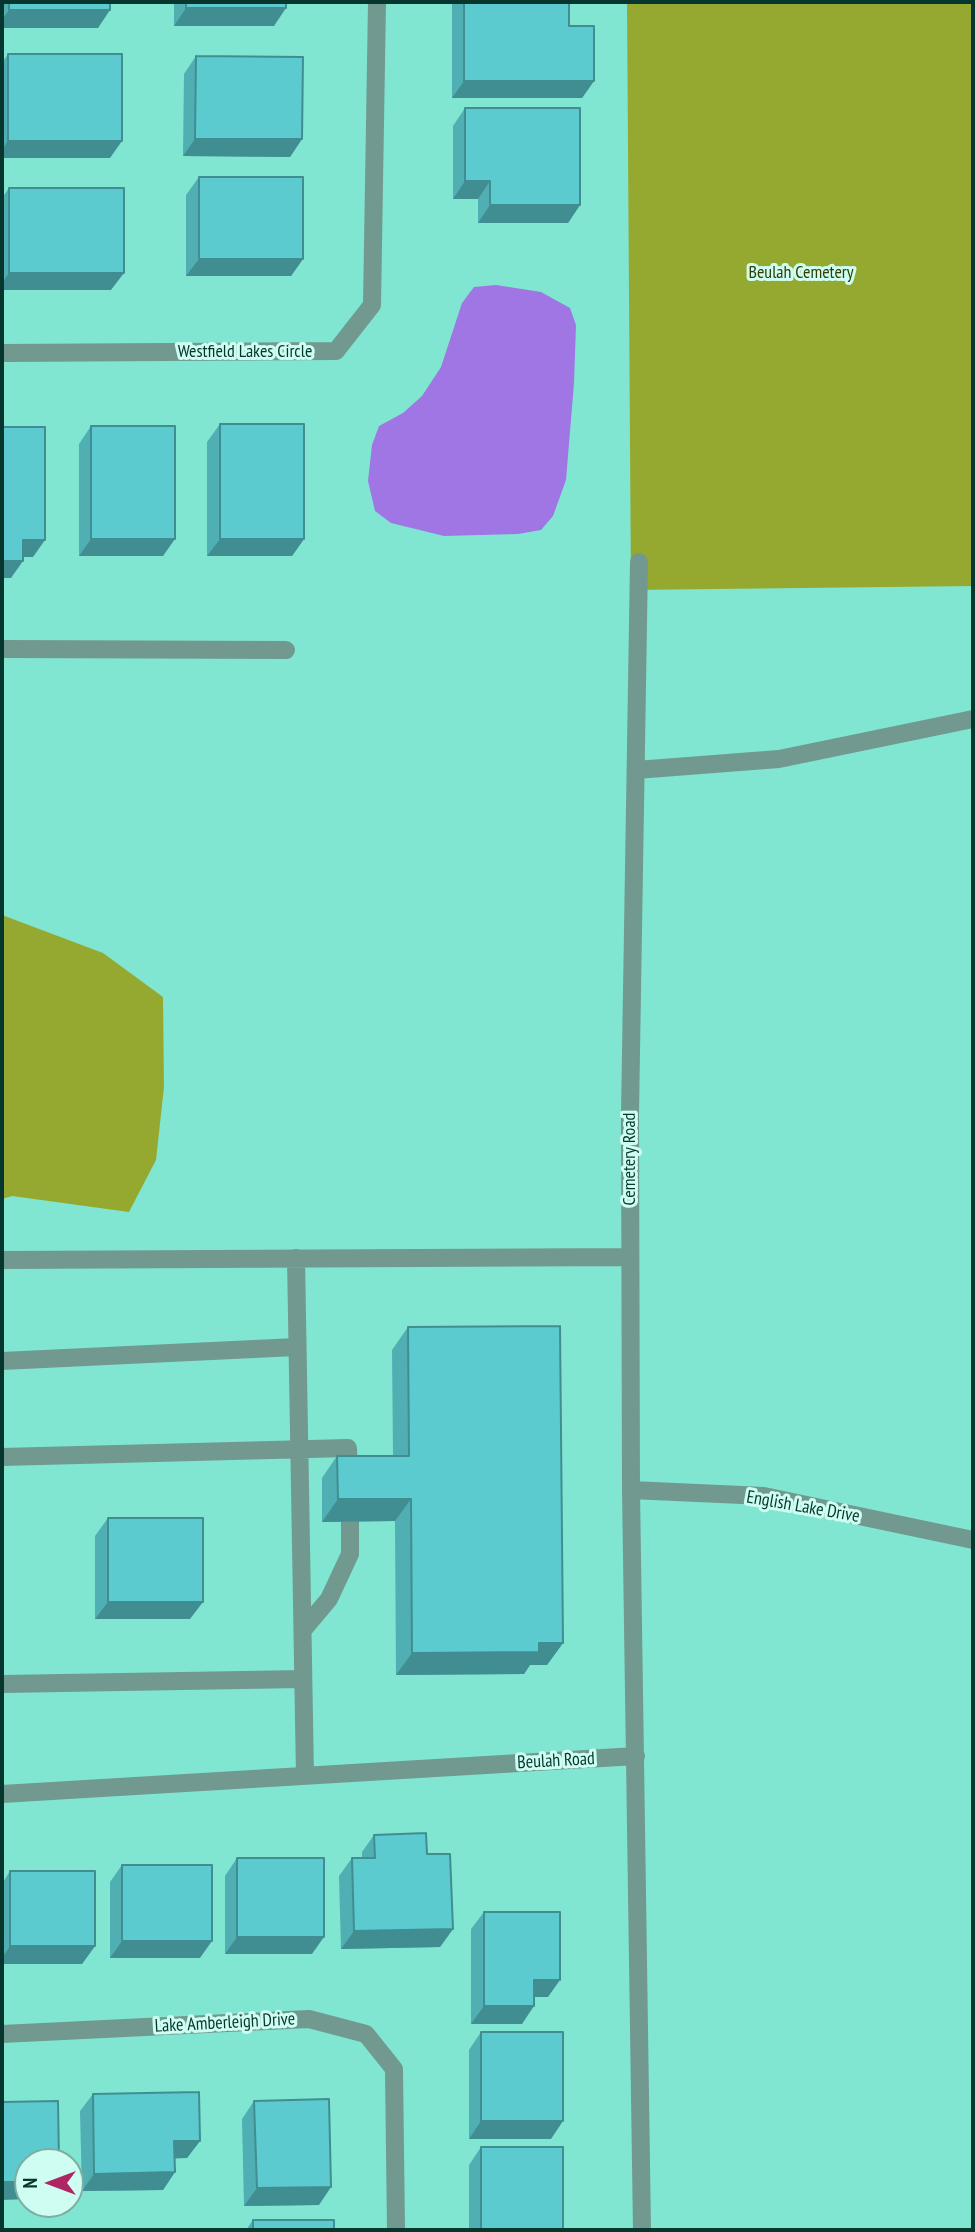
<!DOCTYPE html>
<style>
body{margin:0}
#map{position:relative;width:975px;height:2232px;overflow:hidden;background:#80e6d1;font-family:"PT Sans Narrow",sans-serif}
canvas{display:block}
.frame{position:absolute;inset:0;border:4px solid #07362f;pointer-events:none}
.north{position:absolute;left:14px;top:2148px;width:70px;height:70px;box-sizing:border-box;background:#cefdf1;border:2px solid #7eada3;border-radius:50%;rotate:270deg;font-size:19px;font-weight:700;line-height:28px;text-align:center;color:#07362f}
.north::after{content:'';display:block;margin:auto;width:24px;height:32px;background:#b02664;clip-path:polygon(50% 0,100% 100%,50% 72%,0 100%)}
</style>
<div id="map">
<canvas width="975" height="2232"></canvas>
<div class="frame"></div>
<div class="north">N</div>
</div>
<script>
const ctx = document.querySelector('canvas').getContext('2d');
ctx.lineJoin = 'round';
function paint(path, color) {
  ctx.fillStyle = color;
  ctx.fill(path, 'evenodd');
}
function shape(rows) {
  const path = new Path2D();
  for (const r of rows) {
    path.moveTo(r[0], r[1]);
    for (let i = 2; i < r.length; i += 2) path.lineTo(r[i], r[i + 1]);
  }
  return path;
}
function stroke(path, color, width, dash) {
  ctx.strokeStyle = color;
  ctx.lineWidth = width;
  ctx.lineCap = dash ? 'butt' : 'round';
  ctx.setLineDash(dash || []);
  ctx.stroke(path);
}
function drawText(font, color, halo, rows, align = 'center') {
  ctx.font = font + ' "PT Sans Narrow",sans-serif';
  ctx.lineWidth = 6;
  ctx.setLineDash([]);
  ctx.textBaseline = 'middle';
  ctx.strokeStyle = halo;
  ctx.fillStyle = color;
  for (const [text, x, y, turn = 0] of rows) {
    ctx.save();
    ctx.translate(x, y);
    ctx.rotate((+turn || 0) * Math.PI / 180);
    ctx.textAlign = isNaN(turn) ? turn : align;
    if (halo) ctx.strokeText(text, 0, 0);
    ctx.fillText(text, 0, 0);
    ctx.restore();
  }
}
paint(shape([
 [627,2,973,2,973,586,631,590],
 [2,915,103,953,163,997,164,1087,156,1160,129,1212,12,1196,2,1199]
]), '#95a931');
paint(shape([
 [496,285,541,292,570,308,576,325,574,383,566,480,553,516,541,530,518,534,444,536,391,523,375,511,368,481,372,445,379,426,403,413,422,396,441,367,462,303,474,287]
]), '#9f76e4');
stroke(shape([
 [2,353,336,351,372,305,377,2],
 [639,562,630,1114,631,1490,642,2230],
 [2,649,286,650],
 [636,770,779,759,973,719],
 [296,1258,305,1776],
 [2,1260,630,1257],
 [2,1361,296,1347],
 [2,1457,348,1448,349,1478],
 [631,1490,764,1496,973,1540],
 [303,1630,329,1599,350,1554,350,1522],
 [2,1684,303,1679],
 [2,1794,636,1756],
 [2,2034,309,2019,366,2034,394,2069,396,2230]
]), '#719990', 18);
paint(shape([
 [2,2,110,2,98,28,2,28],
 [174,2,286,2,274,26,174,26],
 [452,2,569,2,569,26,594,81,582,98,452,98],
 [8,54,110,158,2,158,2,63],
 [196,56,302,139,290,157,183,156,184,74],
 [465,108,580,205,568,223,478,223,478,199,453,199,453,126],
 [199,177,303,259,291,276,186,276,186,195],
 [9,188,111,290,2,290,2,198],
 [220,424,304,539,292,556,207,556,207,442],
 [91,426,163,556,79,556,79,444],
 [408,1327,563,1643,547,1665,530,1665,524,1674,396,1675,395,1521,322,1522,322,1478,337,1456,393,1456,392,1350],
 [108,1518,190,1619,95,1619,95,1536],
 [374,1835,427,1854,453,1929,440,1947,341,1949,339,1876,352,1858,362,1858,362,1852],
 [237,1858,312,1954,225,1954,225,1876],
 [122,1865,200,1958,110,1958,110,1882],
 [10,1871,95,1946,82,1964,2,1964,2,1884],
 [484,1912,548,1997,534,1997,522,2024,471,2024,471,1929],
 [481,2032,551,2139,469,2139,469,2050],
 [93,2094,200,2141,187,2158,175,2158,175,2172,163,2190,82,2191,80,2111],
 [254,2101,319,2205,244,2206,242,2119],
 [481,2147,563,2230,469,2230,469,2165],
 [253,2220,334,2230,246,2230]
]), '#4fafb2');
paint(shape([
 [186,8,286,8,274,26,174,26],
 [9,10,110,10,98,28,2,28,2,20],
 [464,81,594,81,582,98,452,98],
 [195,139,302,139,290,157,183,156],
 [8,141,122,141,110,158,2,158,2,149],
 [465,181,490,181,478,199,453,199],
 [490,205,580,205,568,223,478,223],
 [199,259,303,259,291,276,186,276],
 [9,273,124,273,111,290,2,290,2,283],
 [91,539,175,539,163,556,79,556],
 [220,539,304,539,292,556,207,556],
 [23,540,45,540,33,557,11,557],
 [2,561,23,561,11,578,2,578],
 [338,1499,411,1499,395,1521,322,1522],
 [108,1602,203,1602,190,1619,95,1619],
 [539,1643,563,1643,547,1665,530,1665,524,1674,396,1675,412,1653],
 [453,1929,440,1947,341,1949,354,1931],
 [237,1937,324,1937,312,1954,225,1954],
 [122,1941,212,1941,200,1958,110,1958],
 [10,1946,95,1946,82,1964,2,1964,2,1958],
 [534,1980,560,1980,548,1997,522,1997],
 [484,2006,534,2006,522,2024,471,2024],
 [481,2121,563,2121,551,2139,469,2139],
 [174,2141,200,2141,187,2158,162,2159],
 [175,2172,163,2190,82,2191,94,2174],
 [2,2182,28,2182,28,2199,2,2200],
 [331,2187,319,2205,244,2206,257,2188]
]), '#408e91');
const building = shape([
 [9,2,110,2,110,10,9,10,9,2],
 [186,2,286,2,286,8,186,8,186,2],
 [464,2,569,2,569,26,594,26,594,81,464,81,464,2],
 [8,54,122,54,122,141,8,141,8,54],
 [196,56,303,57,302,139,195,139,196,56],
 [465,108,580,108,580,205,490,205,490,181,465,181,465,108],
 [199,177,303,177,303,259,199,259,199,177],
 [9,188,124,188,124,273,9,273,9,188],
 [220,424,304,424,304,539,220,539,220,424],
 [91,426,175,426,175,539,91,539,91,426],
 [2,427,45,427,45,540,23,540,23,561,2,561,2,427],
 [560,1326,563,1643,539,1643,539,1652,412,1653,411,1499,338,1499,337,1456,409,1456,408,1327,560,1326],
 [108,1518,203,1518,203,1602,108,1602,108,1518],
 [426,1833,427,1854,450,1854,453,1929,354,1931,352,1858,375,1858,374,1835,426,1833],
 [237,1858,324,1858,324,1937,237,1937,237,1858],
 [122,1865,212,1865,212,1941,122,1941,122,1865],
 [10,1871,95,1871,95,1946,10,1946,10,1871],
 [484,1912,560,1912,560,1980,534,1980,534,2006,484,2006,484,1912],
 [481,2032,563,2032,563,2121,481,2121,481,2032],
 [199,2092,200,2141,174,2141,175,2172,94,2174,93,2094,199,2092],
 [329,2099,331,2187,257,2188,254,2101,329,2099],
 [58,2101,59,2162,28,2162,28,2182,2,2182,2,2102,58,2101],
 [481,2147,563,2147,563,2230,481,2230,481,2147],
 [253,2220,334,2220,334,2230,253,2230,253,2220]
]);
paint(building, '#5ccbcf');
stroke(building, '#408e91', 2);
drawText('18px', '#343c03', '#cefdf1', [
 ["Beulah Cemetery",801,273]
]);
drawText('18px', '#07362f', '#cefdf1', [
 ["Westfield Lakes Circle",245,352],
 ["Cemetery Road",630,1159,-90],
 ["English Lake Drive",803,1507,10],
 ["Beulah Road",556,1761,-3],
 ["Lake Amberleigh Drive",225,2023,-3]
]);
</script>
